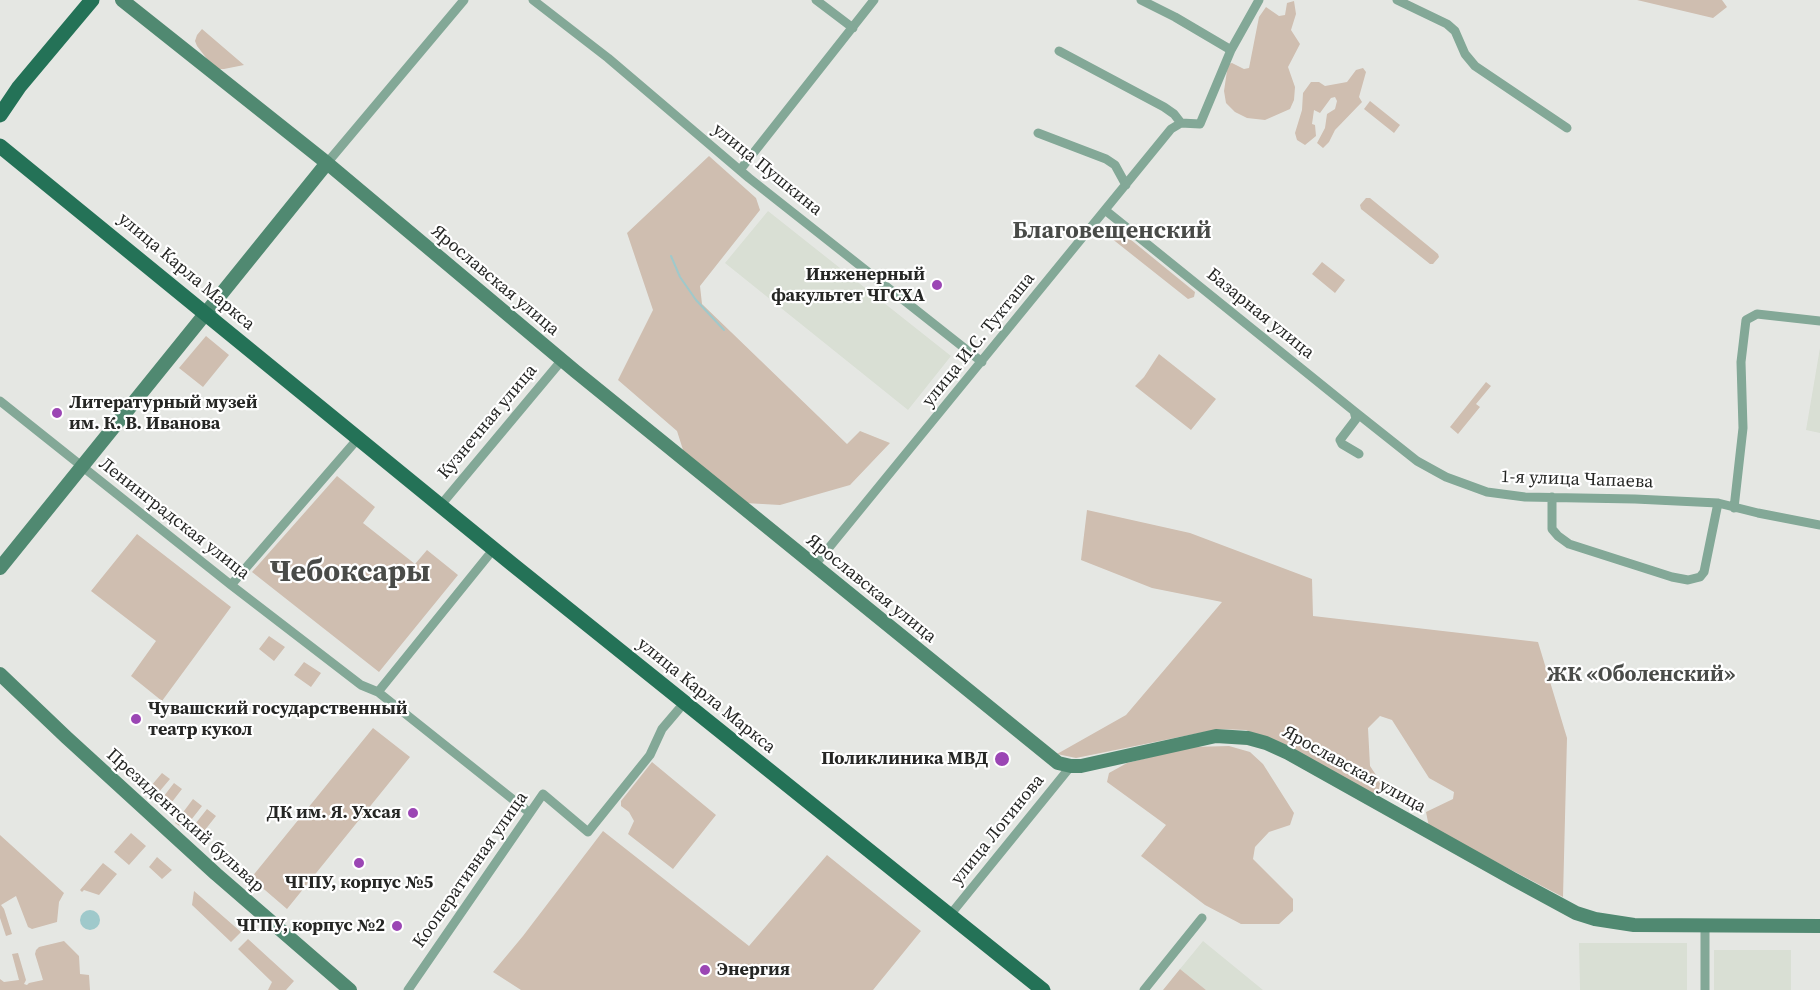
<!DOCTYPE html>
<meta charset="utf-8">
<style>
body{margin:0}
canvas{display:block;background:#e5e7e3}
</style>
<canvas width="1820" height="990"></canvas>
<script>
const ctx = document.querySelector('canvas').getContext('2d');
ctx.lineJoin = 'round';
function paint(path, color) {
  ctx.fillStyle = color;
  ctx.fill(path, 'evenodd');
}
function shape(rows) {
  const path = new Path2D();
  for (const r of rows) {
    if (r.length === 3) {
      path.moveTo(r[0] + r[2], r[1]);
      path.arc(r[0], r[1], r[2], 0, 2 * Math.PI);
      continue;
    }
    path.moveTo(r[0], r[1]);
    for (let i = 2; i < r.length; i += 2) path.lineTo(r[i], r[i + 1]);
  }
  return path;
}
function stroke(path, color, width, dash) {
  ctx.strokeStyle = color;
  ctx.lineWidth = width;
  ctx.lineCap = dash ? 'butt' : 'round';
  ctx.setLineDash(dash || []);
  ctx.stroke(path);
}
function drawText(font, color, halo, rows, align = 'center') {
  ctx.font = font + ' "Source Serif 4",serif';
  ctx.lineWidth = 4.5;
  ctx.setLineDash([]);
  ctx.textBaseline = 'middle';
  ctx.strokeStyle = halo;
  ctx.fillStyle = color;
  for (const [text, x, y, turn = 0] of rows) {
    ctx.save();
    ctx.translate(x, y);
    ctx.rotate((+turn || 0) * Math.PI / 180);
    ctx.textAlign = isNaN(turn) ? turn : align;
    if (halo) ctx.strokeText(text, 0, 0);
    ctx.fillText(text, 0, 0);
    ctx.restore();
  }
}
paint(shape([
 [768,211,951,356,908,410,725,263],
 [1820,348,1820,433,1806,430],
 [1203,941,1263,990,1206,990,1180,969],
 [1579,943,1687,943,1687,990,1580,990],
 [1714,950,1791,950,1791,990,1714,990]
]), '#d9dfd4');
paint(shape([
 [1637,0,1722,0,1727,7,1713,18],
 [1294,1,1296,14,1291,30,1300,44,1288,67,1295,87,1294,100,1290,109,1265,120,1247,118,1235,112,1226,103,1224,91,1228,64,1232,63,1244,69,1249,68,1259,17,1266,7,1279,16,1285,15,1287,3],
 [202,29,244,65,224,69,219,69,211,64,197,46,195,41,197,35],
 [1363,68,1366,72,1359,97,1362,102,1335,130,1329,142,1323,148,1317,143,1325,128,1327,114,1335,109,1337,101,1335,97,1331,98,1320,113,1314,110,1312,124,1315,125,1316,136,1305,145,1297,140,1295,133,1302,110,1303,93,1311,82,1319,82,1325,86,1347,82,1356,70],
 [1370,101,1400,125,1394,133,1364,109],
 [709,156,756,198,760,210,700,286,702,304,847,444,860,431,890,443,850,485,780,505,745,503,685,456,677,431,618,380,653,310,627,233],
 [1366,198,1370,198,1438,254,1439,257,1433,264,1430,264,1361,209,1360,205],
 [1114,226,1195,292,1194,297,1188,299,1106,234,1105,231,1107,227],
 [1322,262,1345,280,1335,293,1312,274],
 [206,336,229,355,203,387,179,368],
 [1159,354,1216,399,1191,430,1135,386,1144,377],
 [1486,382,1491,386,1476,404,1480,407,1458,434,1450,427],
 [337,476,375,507,363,523,415,564,427,550,458,575,379,672,252,572],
 [1087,510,1190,533,1312,579,1313,616,1538,642,1567,738,1563,897,1429,827,1426,812,1453,799,1454,792,1429,778,1392,720,1380,716,1368,728,1370,766,1380,781,1381,792,1372,795,1246,730,1219,729,1076,758,1057,754,1126,715,1222,602,1152,588,1081,560],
 [137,534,231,607,162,701,131,676,156,641,91,591],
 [269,636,285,647,274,661,259,649],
 [304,662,321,673,311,687,294,675],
 [373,728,410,757,287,909,251,878],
 [1229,746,1250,752,1263,764,1294,813,1290,825,1269,832,1255,847,1253,859,1293,899,1293,911,1279,924,1241,924,1205,905,1141,856,1166,825,1107,782,1109,773,1127,763,1191,747],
 [652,762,716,815,673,869,628,834,634,821,629,812,621,806,621,801],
 [162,773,170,779,153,799,145,793],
 [174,783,182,789,165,811,157,805],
 [193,799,202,806,184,829,175,823],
 [207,809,216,816,197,840,188,833],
 [603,831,749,946,827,855,921,931,873,990,521,990,493,972,523,936],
 [131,833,146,846,129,865,114,852],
 [0,835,64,893,59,902,57,922,32,929,28,927,16,896,1,905,4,909,12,934,6,936,0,918],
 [157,857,172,870,162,879,149,867],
 [103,863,117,874,99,895,84,890,82,892,80,890],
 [194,891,241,932,231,942,192,905],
 [248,939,294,981,286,990,268,990,272,982,238,949],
 [64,941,79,956,80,974,89,975,90,990,0,990,0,979,4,982,19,980,12,954,18,953,26,980,24,984,27,985,29,983,43,980,35,954,36,950,39,947],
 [1180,969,1206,990,1163,990]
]), '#cfbeb0');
paint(shape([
 [90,920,10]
]), '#9fc9cb');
stroke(shape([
 [671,256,680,277,696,300,724,330]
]), '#9fc9cb', 2);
stroke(shape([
 [533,0,608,58,749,178,982,362],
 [816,0,853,28],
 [1141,0,1175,17,1231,50],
 [1397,0,1447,24,1455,31,1465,54,1475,66,1567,128],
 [1059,51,1164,107,1174,114,1181,123],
 [1038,133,1106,159,1115,165,1126,185],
 [327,163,464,0],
 [740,170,874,0],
 [1105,210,1354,411,1356,419,1340,440,1342,444,1359,454],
 [0,401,231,585,361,685,378,692,530,813],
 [1354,411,1417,461,1446,477,1487,492,1525,497,1635,499,1718,503,1758,513,1820,525],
 [1552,497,1552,529,1558,536,1569,544,1672,577,1688,580,1700,577,1704,572,1718,503],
 [440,506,562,360],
 [1734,508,1743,428,1741,362,1746,320,1757,314,1820,321],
 [814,566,1171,129,1181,123,1200,124,1231,50,1259,0],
 [231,585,355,442],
 [378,692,488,556],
 [950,915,1071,766],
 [408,990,543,794,588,832,650,755,662,729,679,709],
 [1144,990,1202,918],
 [1705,990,1705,926]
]), '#83a897', 9);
stroke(shape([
 [122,0,327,163,575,371,1058,763,1071,766,1081,766,1216,736,1248,738,1266,743,1288,753,1513,879,1576,913,1595,919,1634,925,1820,926],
 [0,568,327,163],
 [0,674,66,737,216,874,350,990]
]), '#508971', 14);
stroke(shape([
 [0,115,19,87,92,0],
 [0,146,512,564,1043,990]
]), '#247257', 15);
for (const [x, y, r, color] of [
 [937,285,6,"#9b46b4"],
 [57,413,6,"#9b46b4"],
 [136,719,6,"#9b46b4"],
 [1002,759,8,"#9b46b4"],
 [413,813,6,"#9b46b4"],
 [359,863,6,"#9b46b4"],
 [397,926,6,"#9b46b4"],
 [705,970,6,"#9b46b4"]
]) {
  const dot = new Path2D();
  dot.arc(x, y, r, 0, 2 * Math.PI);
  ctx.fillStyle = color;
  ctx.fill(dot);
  stroke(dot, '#fff', 2);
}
drawText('18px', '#252624', '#fff', [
 ["улица Пушкина",767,170,39],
 ["улица Карла Маркса",186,272,40],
 ["Ярославская улица",495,281,40],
 ["Базарная улица",1260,314,39],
 ["улица И.С. Тукташа",979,340,-51],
 ["Кузнечная улица",488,422,-50],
 ["1-я улица Чапаева",1577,480,2],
 ["Ленинградская улица",174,519,38],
 ["Ярославская улица",871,589,39],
 ["улица Карла Маркса",706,696,39],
 ["Ярославская улица",1354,770,29],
 ["Президентский бульвар",185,821,42],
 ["улица Логинова",998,830,-51],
 ["Кооперативная улица",471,870,-55]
]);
drawText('bold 18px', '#252624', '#fff', [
 ["Инженерный",925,275],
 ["факультет ЧГСХА",925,296],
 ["Литературный музей",69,403,"left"],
 ["им. К. В. Иванова",69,424,"left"],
 ["Чувашский государственный",148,709,"left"],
 ["театр кукол",148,730,"left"],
 ["Поликлиника МВД",988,759],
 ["ДК им. Я. Ухсая",401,813],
 ["ЧГПУ, корпус №5",359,883,"center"],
 ["ЧГПУ, корпус №2",385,926],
 ["Энергия",717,970,"left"]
], 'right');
drawText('bold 21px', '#494b48', '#fff', [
 ["ЖК «Оболенский»",1641,676]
]);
drawText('bold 24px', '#494b48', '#fff', [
 ["Благовещенский",1112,232]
]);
drawText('bold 30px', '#494b48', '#fff', [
 ["Чебоксары",350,573]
]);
</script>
